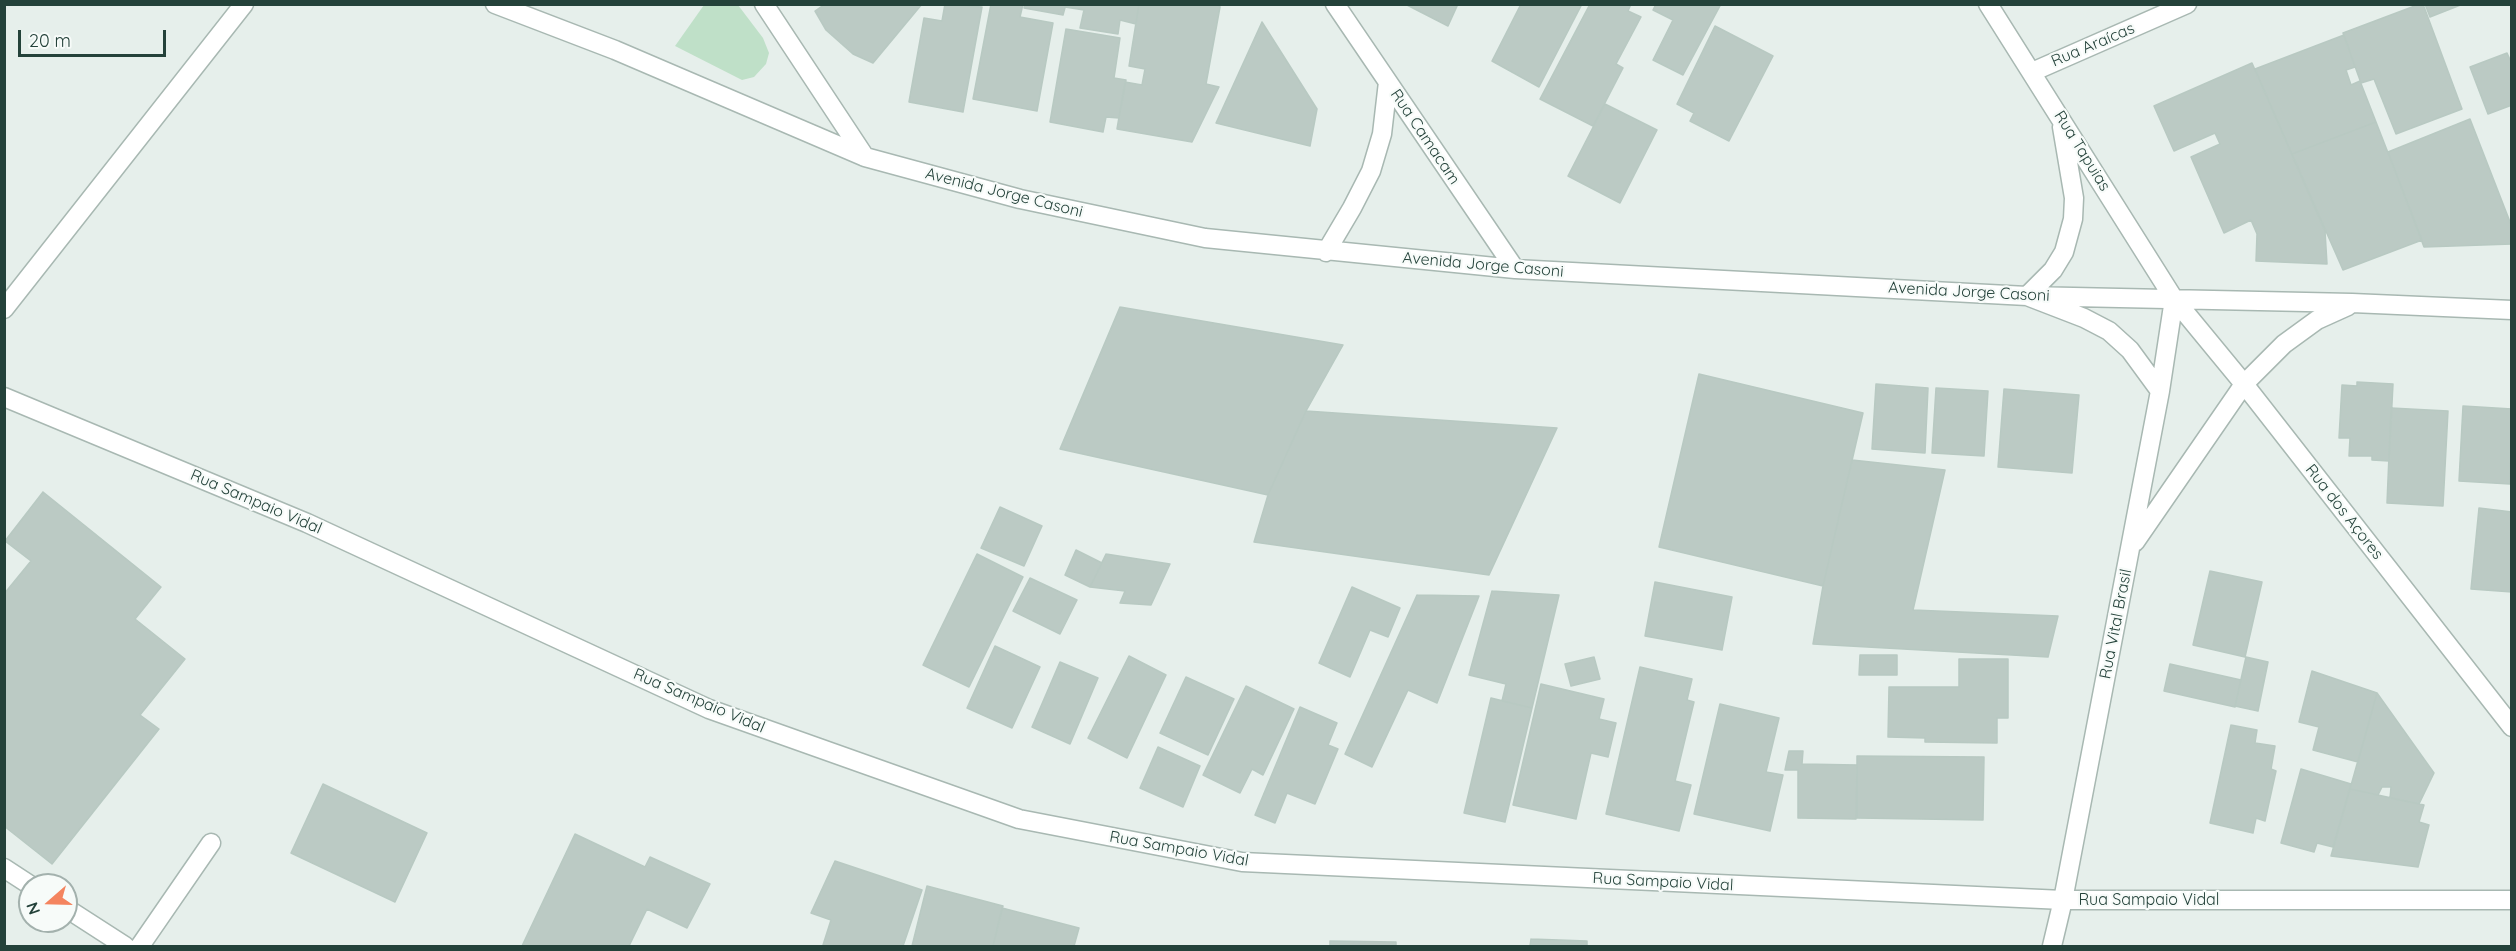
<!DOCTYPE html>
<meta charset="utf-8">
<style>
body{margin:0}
#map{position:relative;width:2516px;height:951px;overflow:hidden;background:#e6efeb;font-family:Quicksand,sans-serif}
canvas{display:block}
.frame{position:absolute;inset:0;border:6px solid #24423a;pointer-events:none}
.north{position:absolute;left:18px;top:873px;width:60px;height:60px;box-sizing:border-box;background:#f7fbf9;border:2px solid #a3b1ad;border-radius:50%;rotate:250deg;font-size:16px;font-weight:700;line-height:24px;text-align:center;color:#24423a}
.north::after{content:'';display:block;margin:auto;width:21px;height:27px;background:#f4845f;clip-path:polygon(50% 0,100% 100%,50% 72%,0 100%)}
.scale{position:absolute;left:18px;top:30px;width:148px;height:27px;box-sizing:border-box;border:3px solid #24423a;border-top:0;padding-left:8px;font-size:18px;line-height:21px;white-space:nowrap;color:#24423a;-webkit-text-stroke:4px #f7fbf9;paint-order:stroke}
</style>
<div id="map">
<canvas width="2516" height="951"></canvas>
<div class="frame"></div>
<div class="north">N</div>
<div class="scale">20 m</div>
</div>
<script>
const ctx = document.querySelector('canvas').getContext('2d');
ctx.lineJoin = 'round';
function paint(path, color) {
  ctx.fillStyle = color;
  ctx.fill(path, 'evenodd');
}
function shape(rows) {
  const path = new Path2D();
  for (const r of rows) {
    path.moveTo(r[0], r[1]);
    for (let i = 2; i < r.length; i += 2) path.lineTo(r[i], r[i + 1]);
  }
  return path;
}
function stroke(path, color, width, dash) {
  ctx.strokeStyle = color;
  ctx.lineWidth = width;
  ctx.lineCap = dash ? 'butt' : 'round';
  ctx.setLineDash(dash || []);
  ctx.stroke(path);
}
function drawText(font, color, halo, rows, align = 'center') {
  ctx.font = font + ' Quicksand,sans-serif';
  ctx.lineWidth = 4.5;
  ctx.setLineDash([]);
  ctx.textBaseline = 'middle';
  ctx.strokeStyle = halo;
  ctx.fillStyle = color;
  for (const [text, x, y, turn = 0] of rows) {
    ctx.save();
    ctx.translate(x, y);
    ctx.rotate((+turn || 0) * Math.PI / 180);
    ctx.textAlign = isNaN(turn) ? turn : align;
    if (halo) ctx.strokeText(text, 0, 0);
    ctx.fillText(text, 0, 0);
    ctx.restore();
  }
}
paint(shape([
 [704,5,738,5,763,38,769,53,766,64,754,77,742,80,675,46]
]), '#bfe0c8');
const building = shape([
 [825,4,922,4,873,63,853,54,826,30,815,11,825,4],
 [945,4,982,7,963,112,909,102,924,18,942,21,945,4],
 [991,4,1023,4,1020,17,1053,23,1037,111,973,99,991,4],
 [1025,4,1066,4,1063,15,1024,8,1025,4],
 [1066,4,1139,4,1136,24,1120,20,1118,34,1080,28,1084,10,1065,7,1066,4],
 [1139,4,1218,4,1220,7,1206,84,1219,87,1192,142,1117,129,1125,82,1142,85,1145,69,1129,66,1139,4],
 [1405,4,1458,4,1448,26,1405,4],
 [1521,4,1582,4,1539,87,1492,61,1521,4],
 [1590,4,1631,4,1628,11,1641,17,1616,64,1623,68,1593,126,1540,99,1590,4],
 [1656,4,1721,4,1683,75,1653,60,1673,20,1653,10,1656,4],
 [2420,4,2423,4,2462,109,2396,134,2374,79,2361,83,2343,33,2420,4],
 [2425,4,2463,4,2430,17,2425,4],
 [1262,22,1317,109,1310,146,1216,123,1262,22],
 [1715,26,1773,56,1729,141,1690,121,1694,113,1677,104,1715,26],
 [1066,29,1120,38,1114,78,1126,80,1119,118,1106,117,1103,132,1050,122,1066,29],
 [2344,35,2355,67,2346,70,2351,85,2360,81,2376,122,2292,154,2255,69,2344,35],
 [2507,53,2512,64,2512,105,2488,114,2470,67,2507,53],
 [2252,63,2325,231,2327,264,2256,261,2257,234,2251,220,2224,233,2191,157,2220,144,2215,133,2174,151,2154,106,2252,63],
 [1605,104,1657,130,1620,203,1568,176,1605,104],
 [2470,119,2512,227,2512,244,2424,247,2388,152,2470,119],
 [2376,122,2422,240,2343,270,2292,154,2376,122],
 [1120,307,1343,345,1306,411,1268,495,1060,449,1120,307],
 [1699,374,1863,413,1823,586,1659,547,1699,374],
 [2357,382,2393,384,2389,461,2372,460,2372,456,2349,456,2350,438,2339,438,2342,385,2357,386,2357,382],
 [1876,384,1928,388,1925,453,1872,449,1876,384],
 [1936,388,1988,391,1984,456,1932,453,1936,388],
 [2004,389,2079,395,2072,473,1998,467,2004,389],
 [2463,406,2512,409,2510,484,2459,481,2463,406],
 [2391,408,2448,411,2443,506,2387,503,2391,408],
 [1306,411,1557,428,1489,575,1254,542,1268,495,1306,411],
 [1852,460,1945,470,1913,610,2058,616,2048,657,1813,644,1823,586,1852,460],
 [43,492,161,587,135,619,185,659,140,715,159,729,52,864,4,826,4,594,31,561,5,541,43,492],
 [1000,507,1042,526,1024,566,981,548,1000,507],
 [2479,508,2512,512,2512,592,2471,589,2479,508],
 [1076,550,1102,563,1090,587,1065,575,1076,550],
 [977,554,1023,577,969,687,923,665,977,554],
 [1106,554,1170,564,1151,605,1120,603,1125,591,1090,587,1106,554],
 [2210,571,2262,582,2245,657,2193,645,2210,571],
 [1030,578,1077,600,1060,634,1013,611,1030,578],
 [1655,582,1732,597,1722,650,1645,636,1655,582],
 [1352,587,1400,608,1388,637,1370,630,1350,677,1319,663,1352,587],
 [1492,591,1559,595,1532,708,1502,701,1506,684,1469,675,1492,591],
 [1417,595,1479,596,1437,703,1408,690,1372,767,1345,754,1417,595],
 [995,646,1040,667,1012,728,967,708,995,646],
 [1860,655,1897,655,1897,675,1859,675,1860,655],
 [1129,656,1166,675,1127,758,1088,738,1129,656],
 [1594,657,1600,679,1571,686,1565,664,1594,657],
 [2246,657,2268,662,2258,711,2235,706,2246,657],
 [1959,659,2008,659,2008,718,1997,718,1997,743,1925,742,1925,738,1888,737,1889,687,1959,687,1959,659],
 [1060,662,1098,678,1070,744,1032,727,1060,662],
 [2170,664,2241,680,2235,707,2164,691,2170,664],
 [1640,667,1692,679,1687,700,1694,702,1675,781,1691,785,1679,831,1606,814,1640,667],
 [2312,671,2377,693,2358,762,2313,750,2319,727,2299,722,2312,671],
 [1186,677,1234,699,1208,755,1160,733,1186,677],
 [1541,684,1604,699,1599,719,1616,723,1608,757,1591,753,1576,819,1513,805,1541,684],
 [1246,686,1294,709,1263,775,1252,769,1240,793,1203,775,1246,686],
 [2377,693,2434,773,2419,804,2390,798,2391,787,2382,787,2378,795,2350,789,2377,693],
 [1491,698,1532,708,1505,822,1464,813,1491,698],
 [1720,704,1779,718,1766,772,1783,775,1770,831,1694,814,1720,704],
 [1300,707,1337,723,1328,745,1338,749,1315,804,1287,793,1275,823,1255,815,1300,707],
 [2231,725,2257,730,2255,743,2275,746,2271,769,2276,771,2265,821,2256,818,2253,833,2210,823,2231,725],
 [1158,747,1200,766,1183,807,1140,788,1158,747],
 [1789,751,1803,751,1802,764,1857,765,1856,819,1798,818,1798,770,1785,770,1789,751],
 [1857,756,1984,757,1983,820,1857,818,1857,756],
 [2301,769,2351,784,2333,847,2317,843,2314,852,2281,843,2301,769],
 [323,784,427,833,395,902,291,853,323,784],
 [2350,789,2424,805,2419,822,2429,825,2418,867,2331,856,2350,789],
 [575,834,645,867,650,857,710,884,687,928,647,909,629,946,522,946,575,834],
 [835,861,922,890,903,946,829,946,823,945,831,920,811,913,835,861],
 [927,886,1003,906,993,946,912,946,927,886],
 [1002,908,1079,928,1074,946,993,946,1002,908],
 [1531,939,1587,941,1587,946,1530,946,1531,939],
 [1330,941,1396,942,1396,946,1330,946,1330,941]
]);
paint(building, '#bbcac4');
stroke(building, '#b8c9c2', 1.5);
const minor = shape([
 [495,4,615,50,865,157,1020,199,1205,238,1515,269,2027,296,2352,303,2512,310],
 [764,4,865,157],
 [1335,4,1515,269],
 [1988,4,2174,299,2244,384,2512,727],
 [2032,72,2187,4],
 [2062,127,2074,198,2073,219,2064,252,2053,270,2027,296,2084,318,2109,331,2130,350,2160,391],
 [1326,252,1352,208,1371,171,1382,134,1388,82],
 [4,309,244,4],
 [4,397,307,523,709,709,1019,819,1242,862,2063,900,2512,900],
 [2135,542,2244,384,2284,344,2317,320,2348,306],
 [4,868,30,885],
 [66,908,125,946],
 [140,946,211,843],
 [2052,946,2063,900,2160,391,2174,299]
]);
stroke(minor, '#a8b8b2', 21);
stroke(minor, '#fff', 18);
drawText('16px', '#24423a', '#f7fbf9', [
 ["Rua Araícas",2093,45,-23],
 ["Rua Camacam",1425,137,56],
 ["Rua Tapuias",2082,151,58],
 ["Avenida Jorge Casoni",1004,193,14],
 ["Avenida Jorge Casoni",1483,265,5],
 ["Avenida Jorge Casoni",1969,292,3],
 ["Rua Sampaio Vidal",256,502,23],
 ["Rua dos Açores",2344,512,52],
 ["Rua Vital Brasil",2116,624,-79],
 ["Rua Sampaio Vidal",699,701,23],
 ["Rua Sampaio Vidal",1179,849,10],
 ["Rua Sampaio Vidal",1663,882,3],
 ["Rua Sampaio Vidal",2149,900]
]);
</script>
